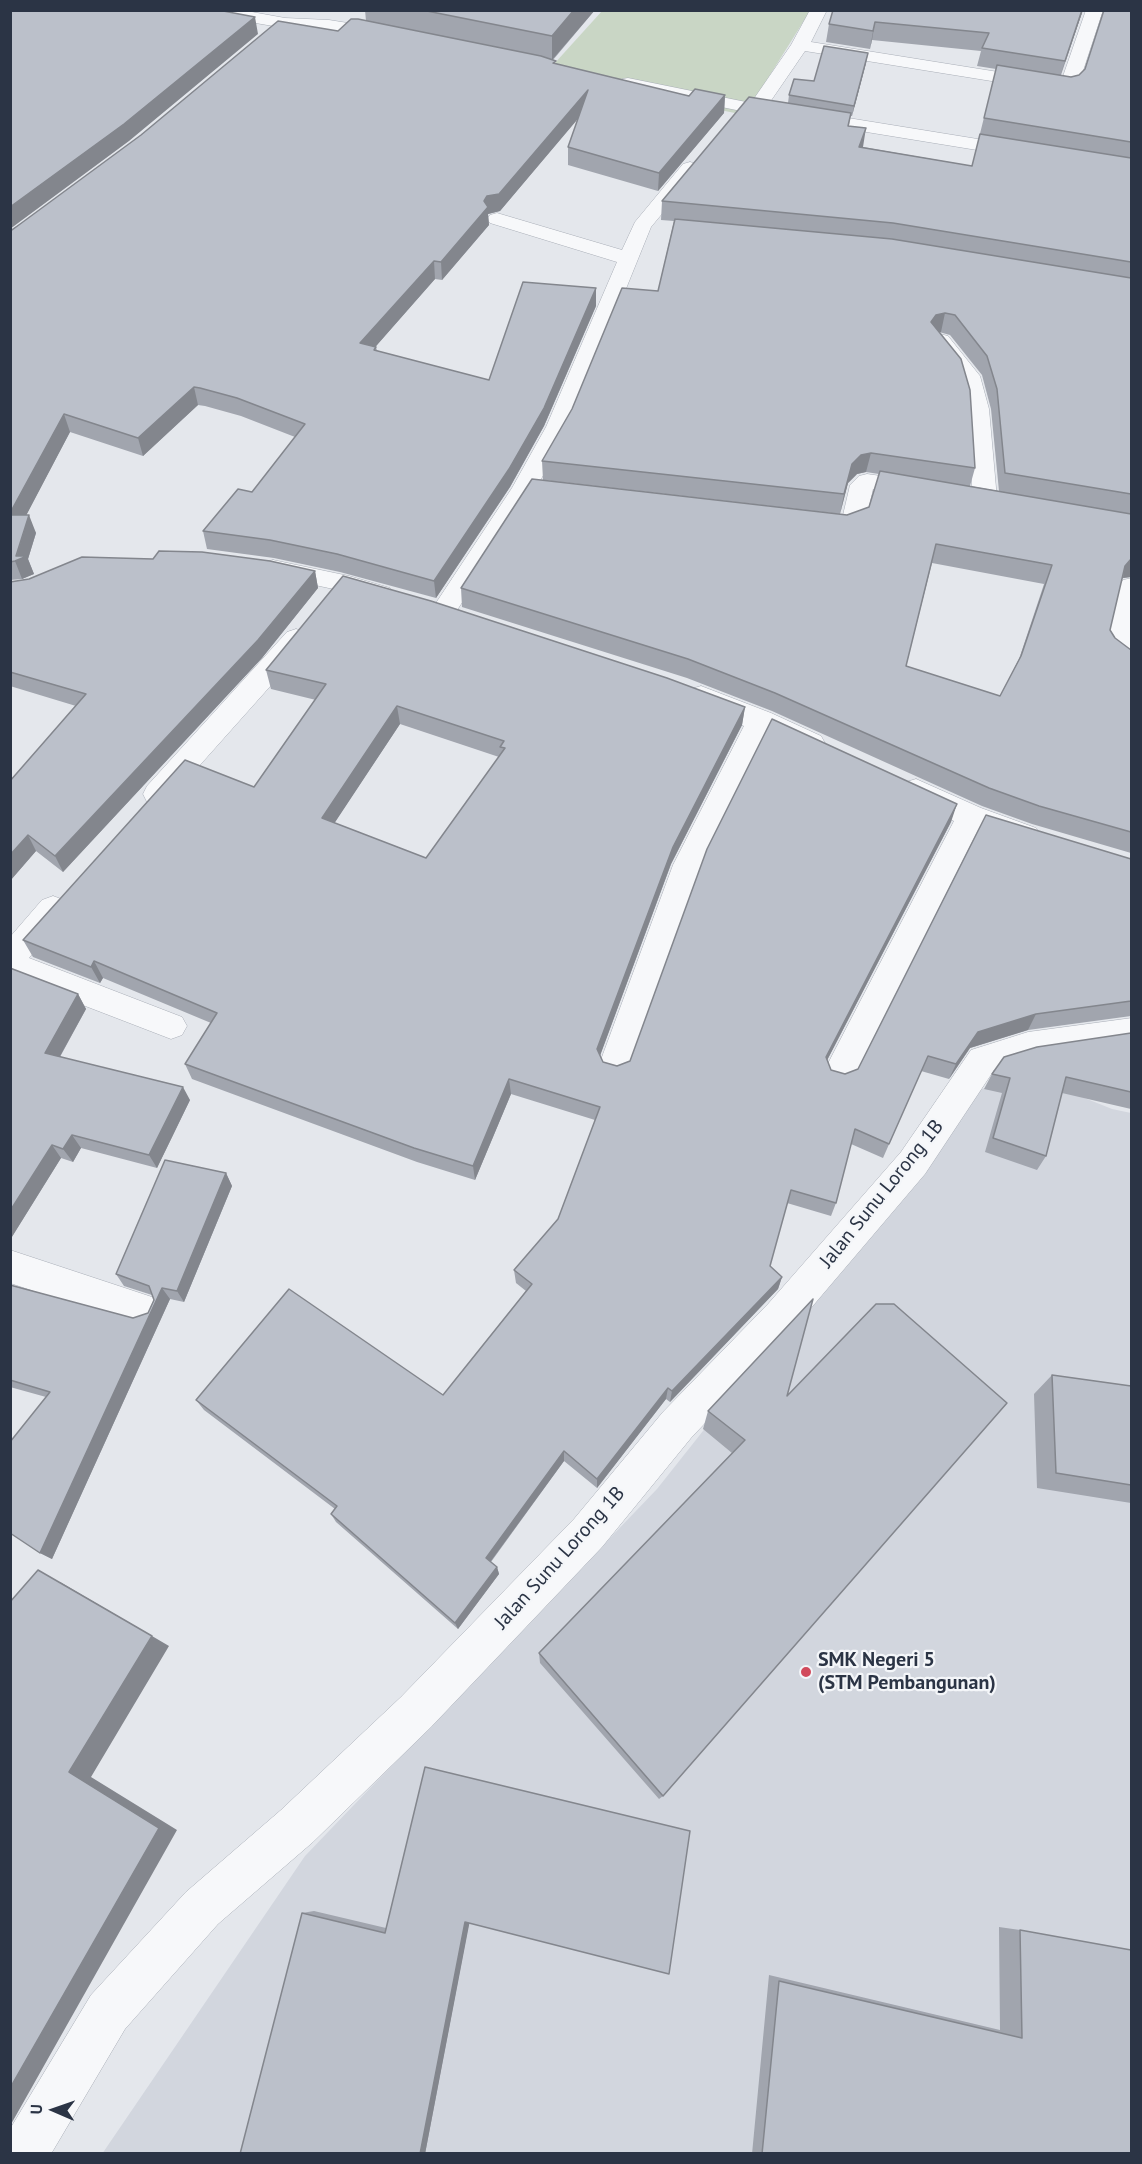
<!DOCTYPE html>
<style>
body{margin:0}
#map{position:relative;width:1142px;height:2164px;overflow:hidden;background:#e4e7ec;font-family:"PT Sans",sans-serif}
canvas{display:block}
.frame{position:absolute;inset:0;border:12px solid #2b3445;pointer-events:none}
.north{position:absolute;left:24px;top:2080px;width:60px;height:60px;-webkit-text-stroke:4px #f4f6f9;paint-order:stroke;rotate:272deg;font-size:16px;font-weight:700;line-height:24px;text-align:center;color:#2b3445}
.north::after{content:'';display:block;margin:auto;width:21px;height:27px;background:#2b3445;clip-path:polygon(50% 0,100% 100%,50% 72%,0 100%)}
</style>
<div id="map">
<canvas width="1142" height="2164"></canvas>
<div class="frame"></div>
<div class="north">U</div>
</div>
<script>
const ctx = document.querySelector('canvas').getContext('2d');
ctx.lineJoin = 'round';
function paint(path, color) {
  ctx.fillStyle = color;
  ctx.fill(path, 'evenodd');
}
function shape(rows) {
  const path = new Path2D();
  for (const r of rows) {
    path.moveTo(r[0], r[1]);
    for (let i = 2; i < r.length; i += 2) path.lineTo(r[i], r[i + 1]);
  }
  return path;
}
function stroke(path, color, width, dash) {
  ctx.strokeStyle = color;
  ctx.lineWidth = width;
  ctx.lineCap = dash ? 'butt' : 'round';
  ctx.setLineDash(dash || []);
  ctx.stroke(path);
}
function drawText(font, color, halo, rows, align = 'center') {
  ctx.font = font + ' "PT Sans",sans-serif';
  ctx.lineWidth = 4.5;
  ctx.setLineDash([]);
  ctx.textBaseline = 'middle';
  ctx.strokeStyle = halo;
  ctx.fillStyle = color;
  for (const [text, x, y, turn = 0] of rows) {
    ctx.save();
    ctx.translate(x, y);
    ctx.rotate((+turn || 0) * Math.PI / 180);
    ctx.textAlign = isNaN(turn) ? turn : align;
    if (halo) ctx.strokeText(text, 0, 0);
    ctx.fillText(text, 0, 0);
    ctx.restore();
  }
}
paint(shape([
 [1022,1073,1112,1109,1131,1113,1131,2153,102,2154,305,1856,657,1489,970,1094]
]), '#d2d6de');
paint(shape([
 [602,11,810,11,745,115,544,75]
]), '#c9d6c5');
const street = shape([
 [200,10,241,10,285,18,329,20,386,29,392,30,395,34,392,38,386,39,329,30,285,28,208,15,200,10],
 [810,10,827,10,811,42,1061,82,1086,10,1103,10,1078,86,1072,92,1066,93,805,51,768,105,1027,147,1029,151,1027,155,1020,157,756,114,628,88,622,87,619,83,622,79,628,78,751,103,791,45,810,10],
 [690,162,697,164,700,168,651,227,570,427,536,488,452,618,443,621,434,618,430,612,512,488,546,427,617,262,490,223,487,219,490,215,497,213,622,250,635,222,683,164,690,162],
 [940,334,948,336,980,376,989,409,997,499,994,504,985,507,976,504,973,499,967,409,958,377,929,341,932,336,940,334],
 [867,474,923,482,931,484,935,489,931,494,923,496,873,489,866,519,863,525,843,532,809,527,806,521,809,515,818,513,843,515,850,485,859,476,867,474],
 [273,560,349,576,390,588,394,594,390,600,381,603,338,590,264,574,260,568,264,562,273,560],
 [1132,578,1131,646,1132,669,1123,667,1108,655,1104,649,1119,586,1123,580,1132,578],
 [296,629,305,632,309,638,282,673,167,802,157,805,147,802,143,794,147,786,287,632,296,629],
 [701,686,771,713,821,736,825,743,821,750,811,753,767,735,703,865,631,1065,627,1075,615,1079,603,1075,599,1065,673,865,744,726,691,703,687,696,691,689,701,686],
 [916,779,981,808,1036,828,1041,836,1036,844,1026,847,978,830,851,1083,839,1087,827,1083,823,1073,954,821,906,798,902,790,906,782,916,779],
 [53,896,64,900,68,908,29,958,182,1017,187,1026,182,1035,171,1039,10,977,10,937,42,900,53,896],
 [1132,1018,1132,1045,1028,1060,994,1070,925,1174,794,1328,691,1438,602,1547,431,1727,313,1842,218,1924,125,2029,51,2154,10,2154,10,2129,91,1995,186,1892,281,1810,401,1697,574,1519,663,1412,768,1304,901,1152,971,1050,1028,1032,1132,1018],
 [10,1250,155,1298,160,1310,155,1322,142,1327,10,1283,10,1250]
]);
stroke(street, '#a9aeb7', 1);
paint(street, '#f7f8fa');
paint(shape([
 [365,10,595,10,553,60,556,64,689,96,725,95,724,113,658,191,568,165,568,147,578,118,500,211,488,214,489,225,442,280,435,279,375,347,376,347,377,351,489,380,596,306,544,426,510,487,436,598,340,572,274,558,207,549,203,531,252,492,295,437,241,416,205,406,198,405,143,456,70,432,26,515,36,533,28,559,34,574,22,579,10,580,10,230,338,31,366,21],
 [1083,10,1061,75,1071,77,1079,75,1085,69,1131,10,1131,577,1122,578,1110,630,1115,638,1131,650,1131,853,1032,824,982,806,772,711,687,678,462,607,461,588,847,515,869,507,879,474,866,472,857,474,848,483,840,514,543,480,542,461,658,291,674,221,661,220,662,201,788,103,789,95,814,81,866,63,852,116,850,116,849,126,863,147,972,166,996,69,977,66,981,51,872,40,870,49,826,42,829,24],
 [939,332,950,335,982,375,991,409,999,491,970,486,975,468],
 [932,563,1044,584,1019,659,1000,696,906,666],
 [315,571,318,588,262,658,63,872,36,851,10,881,10,781,76,706,10,686,10,582],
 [266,670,745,707,742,725,671,864,600,1055,603,1062,617,1066,630,1061,951,822,827,1060,831,1070,845,1074,858,1069,1131,859,1131,1016,1028,1030,970,1048,949,1079,921,1071,883,1158,851,1144,836,1203,831,1216,787,1203,770,1266,782,1277,778,1289,670,1402,666,1399,597,1488,564,1461,491,1562,497,1567,499,1574,458,1629,336,1522,331,1514,335,1509,204,1410,196,1400,443,1395,526,1291,516,1283,514,1270,558,1219,595,1120,511,1094,475,1180,417,1162,192,1079,185,1064,211,1023,103,978,100,983,33,957,23,940,254,787,316,700,271,689],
 [400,724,499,757,426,858,334,823],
 [10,968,78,994,86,1009,60,1057,190,1100,157,1168,81,1148,73,1162,61,1158,10,1240],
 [1131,1033,1131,1109,1062,1093,1046,1156,1037,1170,985,1152,1002,1093,984,1089,992,1074],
 [226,1173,232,1186,184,1302,170,1299,52,1559,40,1553,46,1397,10,1387,10,1285,133,1318,148,1313,154,1300,152,1295,124,1286,116,1274],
 [813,1299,663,1796,659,1799,540,1663,539,1653,732,1453,703,1429,708,1411],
 [1052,1375,1131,1386,1131,1503,1037,1488,1034,1394],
 [314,1911,386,1928,469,1923,425,2154,302,1913],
 [999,1927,1020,1930,1131,2154,752,2154,769,1975,1000,2030]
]), '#a1a5ae');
paint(shape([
 [574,10,595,10,552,60,552,36],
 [1082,10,1083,10,1059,79],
 [255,17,258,34,129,141,10,229,10,207],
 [875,22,872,40,870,49,873,31],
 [868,53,866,63,852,116,854,106],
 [588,90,588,107,500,211,488,214,489,225,442,280,441,262,487,196],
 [725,95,724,113,658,191,659,173],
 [866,128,863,147,859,147],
 [434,261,435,279,363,361,360,343],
 [596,288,596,306,544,426,510,487,436,598,434,581],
 [945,313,941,332,931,334,931,322,936,315],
 [194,387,198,405,143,456,138,438],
 [64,414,70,432,17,533,10,517,10,513],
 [871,453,866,472,857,474,848,483,840,514,844,494,852,464,861,455],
 [29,515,36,533,28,559,34,574,22,579,15,561],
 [1131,559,1131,577,1123,578,1125,566],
 [315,571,318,588,262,658,63,872,55,856],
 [397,706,400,724,326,836,322,818],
 [745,707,742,725,671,864,597,1064,597,1049,673,847],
 [957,804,951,822,821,1072,826,1057],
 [28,835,36,851,10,881,10,855],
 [94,961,103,978,100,983,91,967],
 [78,994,86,1009,54,1067,45,1053],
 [1036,1014,1028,1030,970,1048,949,1079,956,1064,978,1032],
 [509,1079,511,1094,475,1180,473,1166],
 [183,1087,190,1100,157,1168,149,1155],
 [72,1135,81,1148,73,1162,63,1149],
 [52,1145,61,1158,10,1240,10,1211],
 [226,1173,232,1186,184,1302,177,1291],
 [782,1277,778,1289,670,1402,672,1391],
 [162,1288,170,1299,52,1559,40,1553],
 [668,1388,666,1399,597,1488,597,1479],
 [564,1451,564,1461,488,1565,486,1558],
 [497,1567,499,1574,458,1629,455,1623],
 [60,1582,169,1646,91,1777,177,1830,10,2126,10,2088],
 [470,1920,425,2154,420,2154,465,1922]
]), '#83868d');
const building = shape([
 [10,10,218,10,255,17,124,124,10,207,10,10],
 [422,10,574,10,552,36,422,10],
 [833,10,1082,10,1065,61,982,48,989,33,875,22,873,31,829,24,833,10],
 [1104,10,1131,10,1131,142,984,118,997,65,1071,77,1079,75,1085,69,1104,10],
 [351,19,358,19,541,56,556,61,553,63,689,96,695,89,725,95,659,173,568,147,588,90,499,194,487,196,484,201,488,207,441,262,434,261,360,343,376,347,374,350,489,380,523,282,596,288,544,408,509,469,434,581,337,554,270,540,203,531,238,489,252,492,305,424,237,398,200,388,194,387,138,438,64,414,10,513,10,230,12,230,141,135,278,21,338,31,351,19],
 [824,46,868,53,854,106,789,95,794,79,814,81,824,46],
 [749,97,851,113,848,126,866,128,859,147,972,166,980,134,1131,158,1131,262,893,223,662,201,749,97],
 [675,219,892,239,1131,278,1131,494,1005,473,997,389,987,356,955,315,945,313,936,315,931,322,961,359,970,390,975,468,871,453,861,455,852,464,844,494,542,461,572,409,622,288,658,291,675,219],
 [880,471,1131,514,1131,559,1125,566,1110,630,1115,638,1131,650,1131,832,1039,806,989,788,775,693,688,659,461,588,532,479,847,515,869,507,880,471],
 [936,544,1052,565,1021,656,1000,696,906,666,936,544],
 [10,515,29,515,16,556,27,556,15,561,10,562,10,515],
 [159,551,202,552,270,561,315,571,258,640,55,856,28,835,10,855,10,781,86,694,10,672,10,582,29,579,82,557,153,559,159,551],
 [343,576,431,601,667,678,745,707,673,847,597,1049,603,1062,617,1066,630,1061,707,849,772,719,957,804,826,1057,831,1070,845,1074,858,1069,986,815,1131,859,1131,1001,1036,1014,978,1032,956,1064,928,1056,889,1144,855,1129,836,1203,791,1190,770,1266,782,1277,672,1391,668,1388,597,1479,564,1451,486,1558,497,1567,455,1623,331,1514,337,1506,196,1400,289,1289,443,1395,532,1284,514,1270,558,1219,600,1107,509,1079,473,1166,414,1148,185,1064,217,1013,94,961,91,967,23,940,185,760,254,787,326,684,266,670,343,576],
 [397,706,504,741,500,747,505,748,426,858,322,818,397,706],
 [10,968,78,994,45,1053,183,1087,149,1155,72,1135,63,1149,52,1145,10,1211,10,968],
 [1131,1033,1131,1092,1066,1077,1046,1156,993,1138,1010,1078,992,1074,1004,1057,1037,1047,1131,1033],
 [165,1160,226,1173,177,1291,162,1288,40,1553,10,1533,10,1442,50,1392,10,1380,10,1285,133,1318,148,1313,154,1300,149,1286,116,1274,165,1160],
 [813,1299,787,1396,876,1304,894,1304,1007,1403,663,1796,539,1653,745,1440,708,1411,813,1299],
 [1052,1375,1131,1386,1131,1485,1056,1473,1052,1375],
 [38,1570,152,1636,69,1772,159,1828,10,2088,10,1602,38,1570],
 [425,1767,690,1831,669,1974,465,1922,420,2154,240,2154,302,1913,385,1933,425,1767],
 [1020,1930,1131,1950,1131,2154,762,2154,779,1981,1022,2038,1020,1930]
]);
paint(building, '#bbc0ca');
stroke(building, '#83868d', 1.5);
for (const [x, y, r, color] of [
 [806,1672,6,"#d1495b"]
]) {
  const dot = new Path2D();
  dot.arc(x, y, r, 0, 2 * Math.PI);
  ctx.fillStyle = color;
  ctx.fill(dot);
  stroke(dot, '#f4f6f9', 2);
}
drawText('20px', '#2b3445', '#f4f6f9', [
 ["Jalan Sunu Lorong 1B",882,1194,-51],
 ["Jalan Sunu Lorong 1B",560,1558,-48]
]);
drawText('bold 20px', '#2b3445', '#f4f6f9', [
 ["SMK Negeri 5",818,1660],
 ["(STM Pembangunan)",818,1683]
], 'left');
</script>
